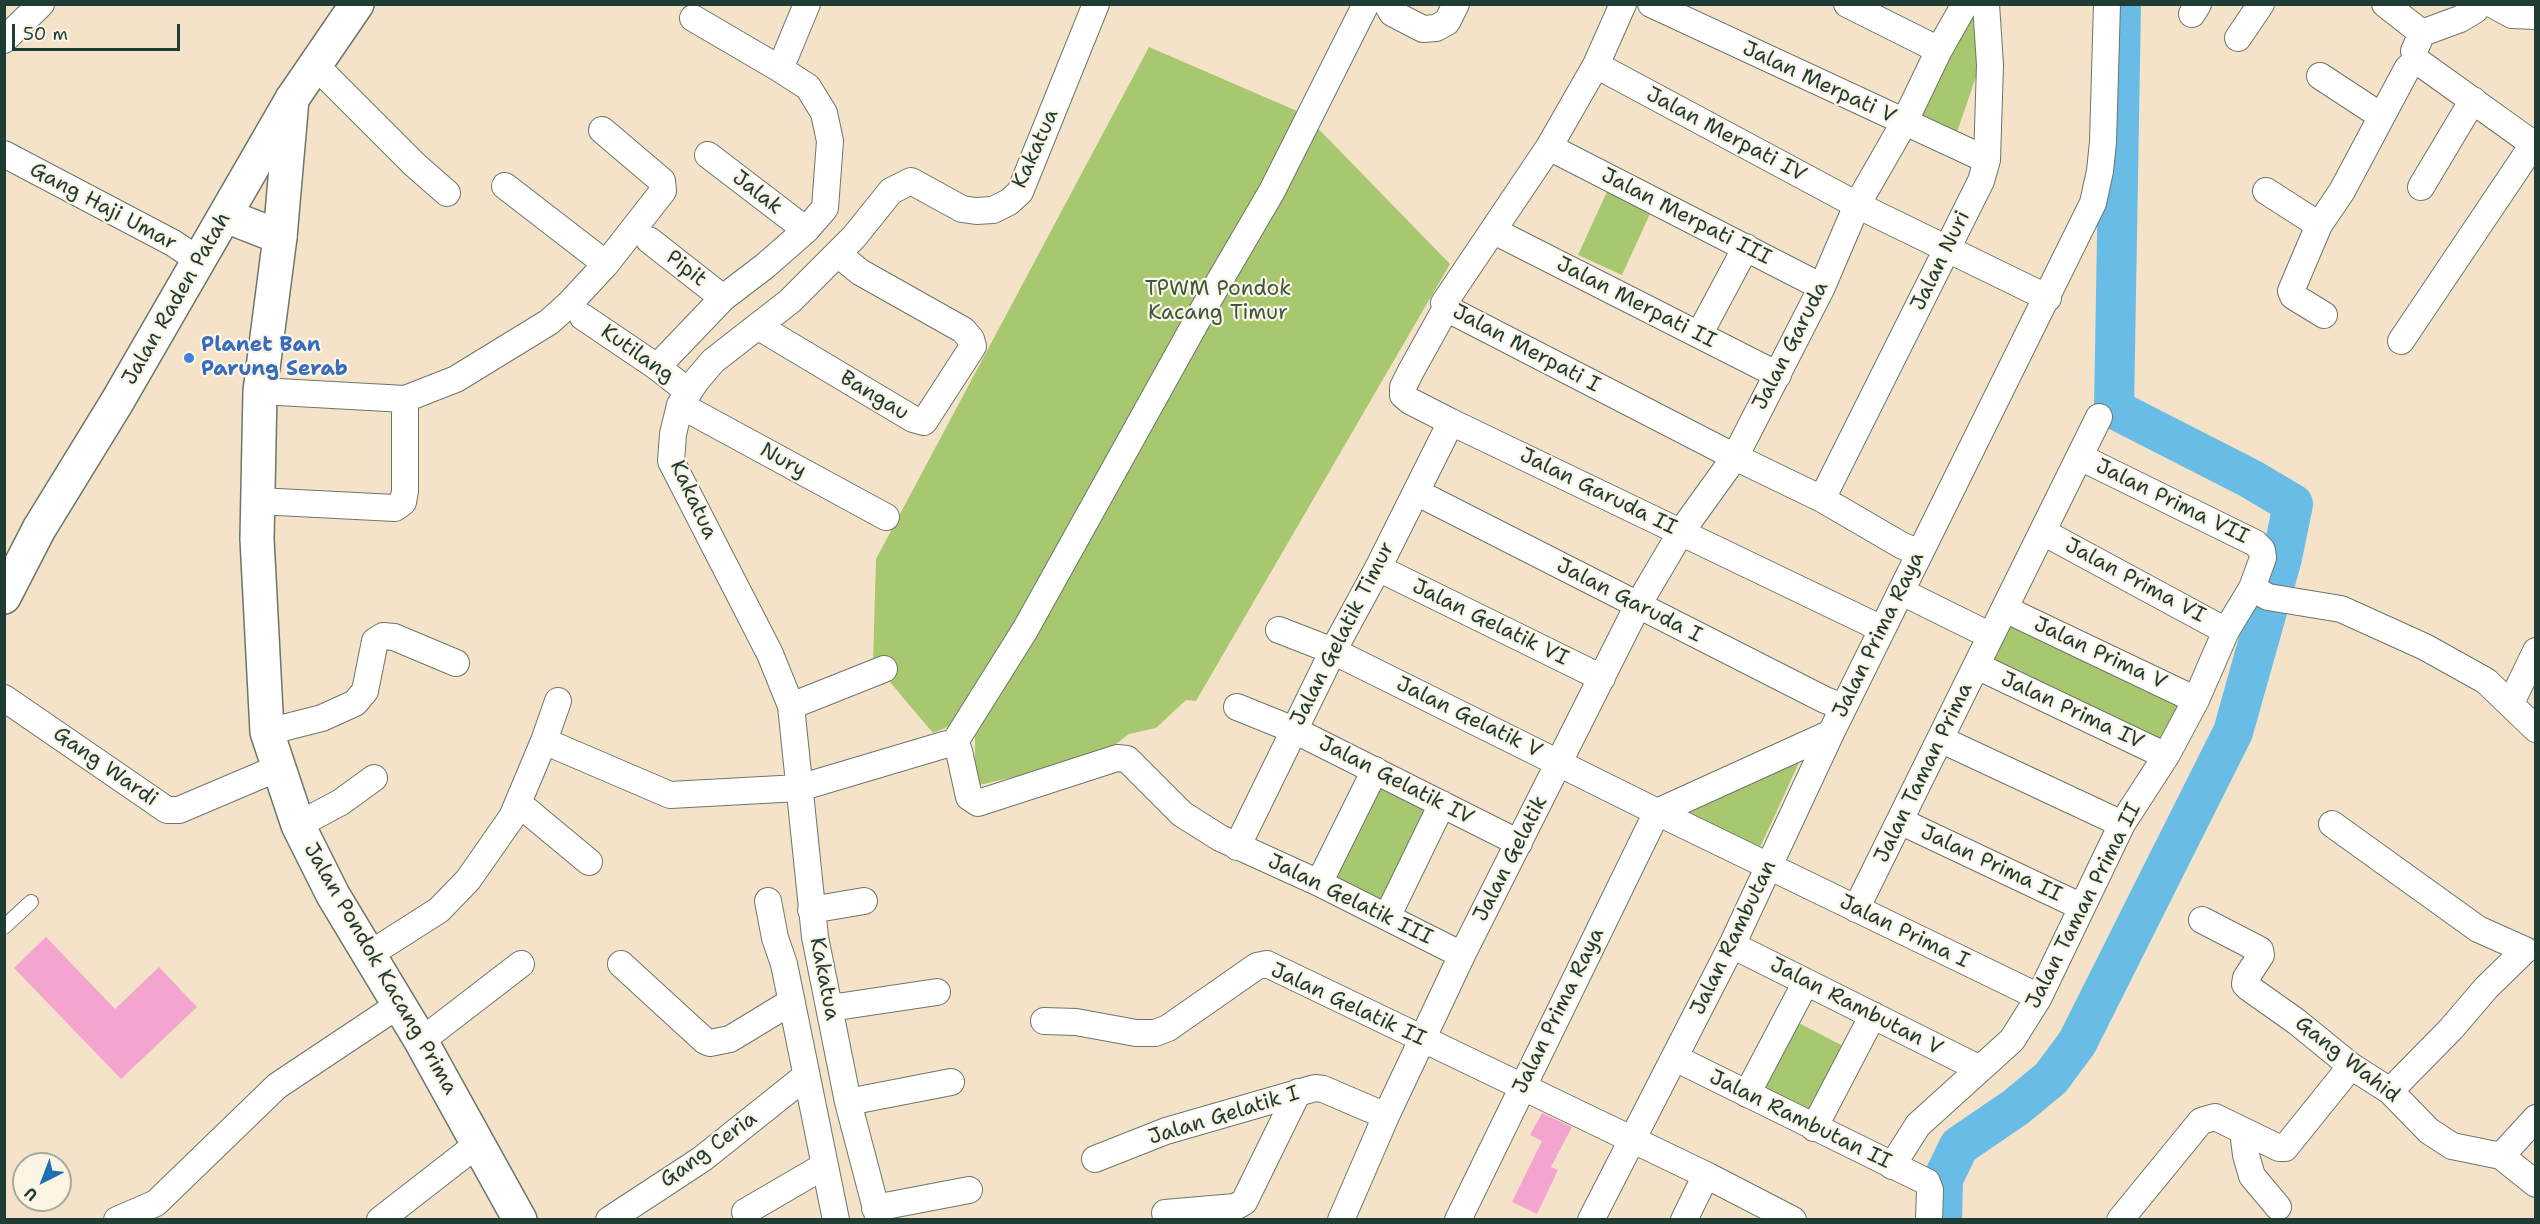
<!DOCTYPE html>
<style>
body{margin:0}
#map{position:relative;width:2540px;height:1224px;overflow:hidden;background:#f5e3c9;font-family:"Shantell Sans",sans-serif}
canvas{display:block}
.frame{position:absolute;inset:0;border:6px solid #1f3d34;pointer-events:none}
.north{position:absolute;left:12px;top:1152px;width:60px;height:60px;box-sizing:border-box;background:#fcf5e5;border:2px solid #a4ab9e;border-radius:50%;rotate:222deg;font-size:16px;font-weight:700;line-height:24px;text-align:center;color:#1f3d34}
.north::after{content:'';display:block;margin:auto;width:21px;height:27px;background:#1f6fb2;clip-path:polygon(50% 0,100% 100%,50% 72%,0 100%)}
.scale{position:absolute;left:12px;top:24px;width:168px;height:27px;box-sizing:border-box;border:3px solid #1f3d34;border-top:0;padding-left:8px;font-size:18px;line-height:21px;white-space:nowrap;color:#1f3d34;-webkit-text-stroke:4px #fcf5e5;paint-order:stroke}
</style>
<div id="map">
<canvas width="2540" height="1224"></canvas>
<div class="frame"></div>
<div class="north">U</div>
<div class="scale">50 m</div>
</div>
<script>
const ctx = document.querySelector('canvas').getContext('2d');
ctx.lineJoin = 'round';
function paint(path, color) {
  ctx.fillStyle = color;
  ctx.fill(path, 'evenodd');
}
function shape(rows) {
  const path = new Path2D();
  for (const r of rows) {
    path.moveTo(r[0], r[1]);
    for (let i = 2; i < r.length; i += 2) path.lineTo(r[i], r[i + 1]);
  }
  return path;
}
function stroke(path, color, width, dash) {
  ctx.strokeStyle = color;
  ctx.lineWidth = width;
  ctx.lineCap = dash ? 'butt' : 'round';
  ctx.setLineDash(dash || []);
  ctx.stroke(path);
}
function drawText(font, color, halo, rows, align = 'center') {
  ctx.font = font + ' "Shantell Sans",sans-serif';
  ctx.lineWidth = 4.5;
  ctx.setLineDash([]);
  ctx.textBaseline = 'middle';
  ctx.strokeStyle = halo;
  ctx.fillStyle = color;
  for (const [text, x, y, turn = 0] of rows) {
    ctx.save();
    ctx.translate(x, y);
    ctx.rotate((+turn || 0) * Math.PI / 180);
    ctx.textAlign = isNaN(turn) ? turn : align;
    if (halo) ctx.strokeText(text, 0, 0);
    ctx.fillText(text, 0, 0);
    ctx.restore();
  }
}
paint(shape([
 [1976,5,1979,68,1957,132,1916,113],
 [1149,47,1304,114,1450,264,1196,701,1186,700,1156,728,1129,734,1099,757,975,786,975,734,961,721,933,733,873,662,876,559],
 [1610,185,1654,205,1622,275,1578,255],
 [2008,616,2188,704,2164,748,1985,663],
 [1808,743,1757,854,1668,811],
 [1378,779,1432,806,1382,905,1331,879],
 [1795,1021,1845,1047,1814,1111,1763,1087]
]), '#a8c870');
stroke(shape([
 [1942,1220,1943,1179,1959,1146,2016,1107,2051,1078,2077,1043,2233,732,2282,558,2293,504,2251,479,2114,409,2121,4]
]), '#69bce5', 40);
paint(shape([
 [46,937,115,1009,159,967,197,1007,121,1079,14,968],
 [1542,1113,1572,1127,1551,1167,1558,1170,1537,1214,1512,1202,1542,1141,1530,1135]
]), '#f4a5cf');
const service = shape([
 [4,927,31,902]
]);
const minor = shape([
 [1387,4,1392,13,1423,29,1436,28,1447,22,1456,4],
 [1623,4,1596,65,1549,147,1444,303,1446,308,1411,371,1403,387,1403,395,1410,401,1451,422,1882,629],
 [1651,4,1987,160],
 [1847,4,1939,50],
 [2385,4,2422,33],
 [2492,4,2512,15,2536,16],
 [2192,14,2198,4],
 [2422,33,2414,51,2416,60,2536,146],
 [2422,33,2460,19,2475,10,2479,4],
 [2238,38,2261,4],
 [4,40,41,4],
 [315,65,415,165,447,193],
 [1596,65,1857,205,2048,298],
 [780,69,807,4],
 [2320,76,2381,116],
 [1549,147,1822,287],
 [4,154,173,243,200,261],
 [708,155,806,230],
 [505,186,606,264],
 [2421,187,2473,100],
 [2266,191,2319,225],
 [1494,231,1778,375],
 [649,240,723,298],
 [1446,308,1735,457,1822,499,1901,545,1919,553],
 [2324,315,2293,296,2291,291,2319,225,2342,191,2407,69,2416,60],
 [583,317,657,367,689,392],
 [759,327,913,419,924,422,970,351,973,346,971,339,963,330,860,272,838,254],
 [1699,335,1746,247],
 [2401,341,2532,146],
 [657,367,723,298,765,266,806,230,825,208,830,141,824,113,808,87,780,69,693,18],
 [260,391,405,399,456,379,549,322,568,305,606,264,663,191,662,181,602,130],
 [680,405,886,517],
 [1416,492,1825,700,1843,707],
 [1822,499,1981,181,1987,160,1990,65,1986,4],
 [258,501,395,508,403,502,405,491,405,399],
 [2043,532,2226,631],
 [1378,568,1602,678],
 [2252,588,2268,597,2341,609,2425,647,2486,681,2536,729],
 [1902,592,1991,636],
 [2005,609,2196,700],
 [1279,630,1333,651,1657,812,2039,997],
 [1977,666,2166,756],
 [4,698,167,810,179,810,278,768],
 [2511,703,2536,651],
 [791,706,884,669],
 [1237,707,1294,730,1519,843],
 [267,732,322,718,355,703,365,691,375,641,383,636,394,637,456,663],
 [1940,739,2122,824],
 [544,741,670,795,799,788,947,744,953,745,959,751,969,797,978,803,1117,758,1127,759,1182,814,1220,838,1319,883,1462,955],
 [953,745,1025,630,1209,299,1272,191,1366,4],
 [518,803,589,862],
 [1900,821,2082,907],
 [2332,824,2478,929,2525,950,2486,988,2451,1029,2390,1091],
 [298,825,341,802,374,778],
 [1237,847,1333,651,1378,568,1451,422],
 [1319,883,1375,770],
 [768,901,775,938,784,964,836,1220],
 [1856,909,2099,417],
 [811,910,864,901],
 [1387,917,1442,804],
 [2202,920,2260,950,2261,955,2246,978,2245,984,2249,988,2297,1022,2351,1066,2390,1091,2429,1131,2452,1146,2501,1156,2536,1184],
 [1732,945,1980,1069],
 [370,954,439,910,468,880,512,817,544,741,558,701],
 [621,964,705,1041,710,1043,730,1039,791,1002],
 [830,1008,937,992],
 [1044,1021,1076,1022,1136,1033,1155,1033,1168,1028,1257,966,1267,964,1706,1175,1793,1220],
 [421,1041,521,964],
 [1675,1058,1927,1182,1930,1190,1929,1220],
 [1747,1094,1806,982],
 [848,1102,951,1082],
 [1814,1128,1873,1015],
 [2243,1131,2246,1155,2252,1176,2278,1207],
 [2501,1156,2536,1118],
 [1095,1159,1166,1131,1315,1088,1323,1089,1386,1116],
 [1892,1166,1918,1125,2012,1040,2039,997,2122,824,2166,756,2196,700,2226,631,2252,588,2263,558,2262,550,2255,543,2080,457],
 [875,1208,969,1190],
 [745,1212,824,1166],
 [1165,1213,1235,1207,1244,1202,1298,1092],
 [117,1220,156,1203,277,1086,400,1004],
 [380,1220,479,1143],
 [609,1220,702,1159,806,1076],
 [879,1220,848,1102,815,937,791,706,770,654,671,461,673,434,680,405,696,381,713,361,790,301,854,237,891,191,911,181,962,209,976,211,993,210,1009,202,1020,192,1096,4],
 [1341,1220,1386,1116,1462,955,1638,605,1681,532,1735,457,1822,287,1857,205,1904,123,1939,50,1965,4],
 [1458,1220,1657,812,1831,733],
 [1591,1220,1732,945,1831,733,2093,203,2100,171,2103,142,2107,4],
 [1684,1220,1706,1175],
 [2120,1220,2201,1121,2215,1117,2279,1148,2285,1148,2351,1066]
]);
const tertiary = shape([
 [292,99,280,237,260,391,257,539,267,732,298,825,333,895,421,1041,520,1220]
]);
const secondary = shape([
 [226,216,280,237],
 [4,597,39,529,117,402,292,99,357,4]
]);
stroke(service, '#6a7768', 16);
stroke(minor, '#6a7768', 28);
stroke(tertiary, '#6a7768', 36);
stroke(secondary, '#6a7768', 36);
stroke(service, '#fff', 14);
stroke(minor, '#fff', 26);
stroke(tertiary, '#fff', 33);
stroke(secondary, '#fff', 33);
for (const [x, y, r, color] of [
 [189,358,6,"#3f7fe0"]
]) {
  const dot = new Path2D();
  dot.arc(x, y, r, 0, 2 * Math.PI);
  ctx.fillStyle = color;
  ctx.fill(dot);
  stroke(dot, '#fcf5e5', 2);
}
drawText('21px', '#1f3d34', '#fcf5e5', [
 ["Jalan Merpati V",1819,83,25],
 ["Jalan Merpati IV",1726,135,28],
 ["Kakatua",1036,149,-66],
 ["Jalak",757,193,38],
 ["Gang Haji Umar",103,207,28],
 ["Jalan Merpati III",1686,217,27],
 ["Jalan Nuri",1941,261,-64],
 ["Pipit",686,269,38],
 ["Jalan Raden Patah",177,299,-60],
 ["Jalan Merpati II",1636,303,27],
 ["Jalan Garuda",1791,346,-63],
 ["Jalan Merpati I",1526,349,28],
 ["Kutilang",637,354,35],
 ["Bangau",874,396,31],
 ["Nury",783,461,29],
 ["Jalan Garuda II",1598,492,26],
 ["Kakatua",693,500,65],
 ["Jalan Prima VII",2172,502,26],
 ["Jalan Prima VI",2135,581,28],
 ["Jalan Garuda I",1629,601,27],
 ["Jalan Gelatik VI",1490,623,26],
 ["Jalan Gelatik Timur",1343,634,-63],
 ["Jalan Prima Raya",1879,635,-64],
 ["Jalan Prima V",2100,654,25],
 ["Jalan Prima IV",2072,711,25],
 ["Jalan Gelatik V",1469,718,26],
 ["Gang Wardi",105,767,35],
 ["Jalan Taman Prima",1924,773,-64],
 ["Jalan Gelatik IV",1396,781,27],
 ["Jalan Gelatik",1511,859,-63],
 ["Jalan Prima II",1991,864,25],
 ["Jalan Gelatik III",1350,900,26],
 ["Jalan Taman Prima II",2084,906,-63],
 ["Jalan Prima I",1904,932,26],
 ["Jalan Rambutan",1734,938,-64],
 ["Jalan Pondok Kacang Prima",380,969,60],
 ["Kakatua",824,979,79],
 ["Jalan Gelatik II",1348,1005,25],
 ["Jalan Rambutan V",1856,1007,27],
 ["Jalan Prima Raya",1559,1011,-64],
 ["Gang Wahid",2347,1060,38],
 ["Jalan Gelatik I",1224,1116,-17],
 ["Jalan Rambutan II",1800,1120,26],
 ["Gang Ceria",709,1150,-36]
]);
drawText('21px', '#3a5940', '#fcf5e5', [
 ["TPWM Pondok",1218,290],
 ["Kacang Timur",1218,314]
]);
drawText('bold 21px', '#366cbe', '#fcf5e5', [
 ["Planet Ban",201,346],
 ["Parung Serab",201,370]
], 'left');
</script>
